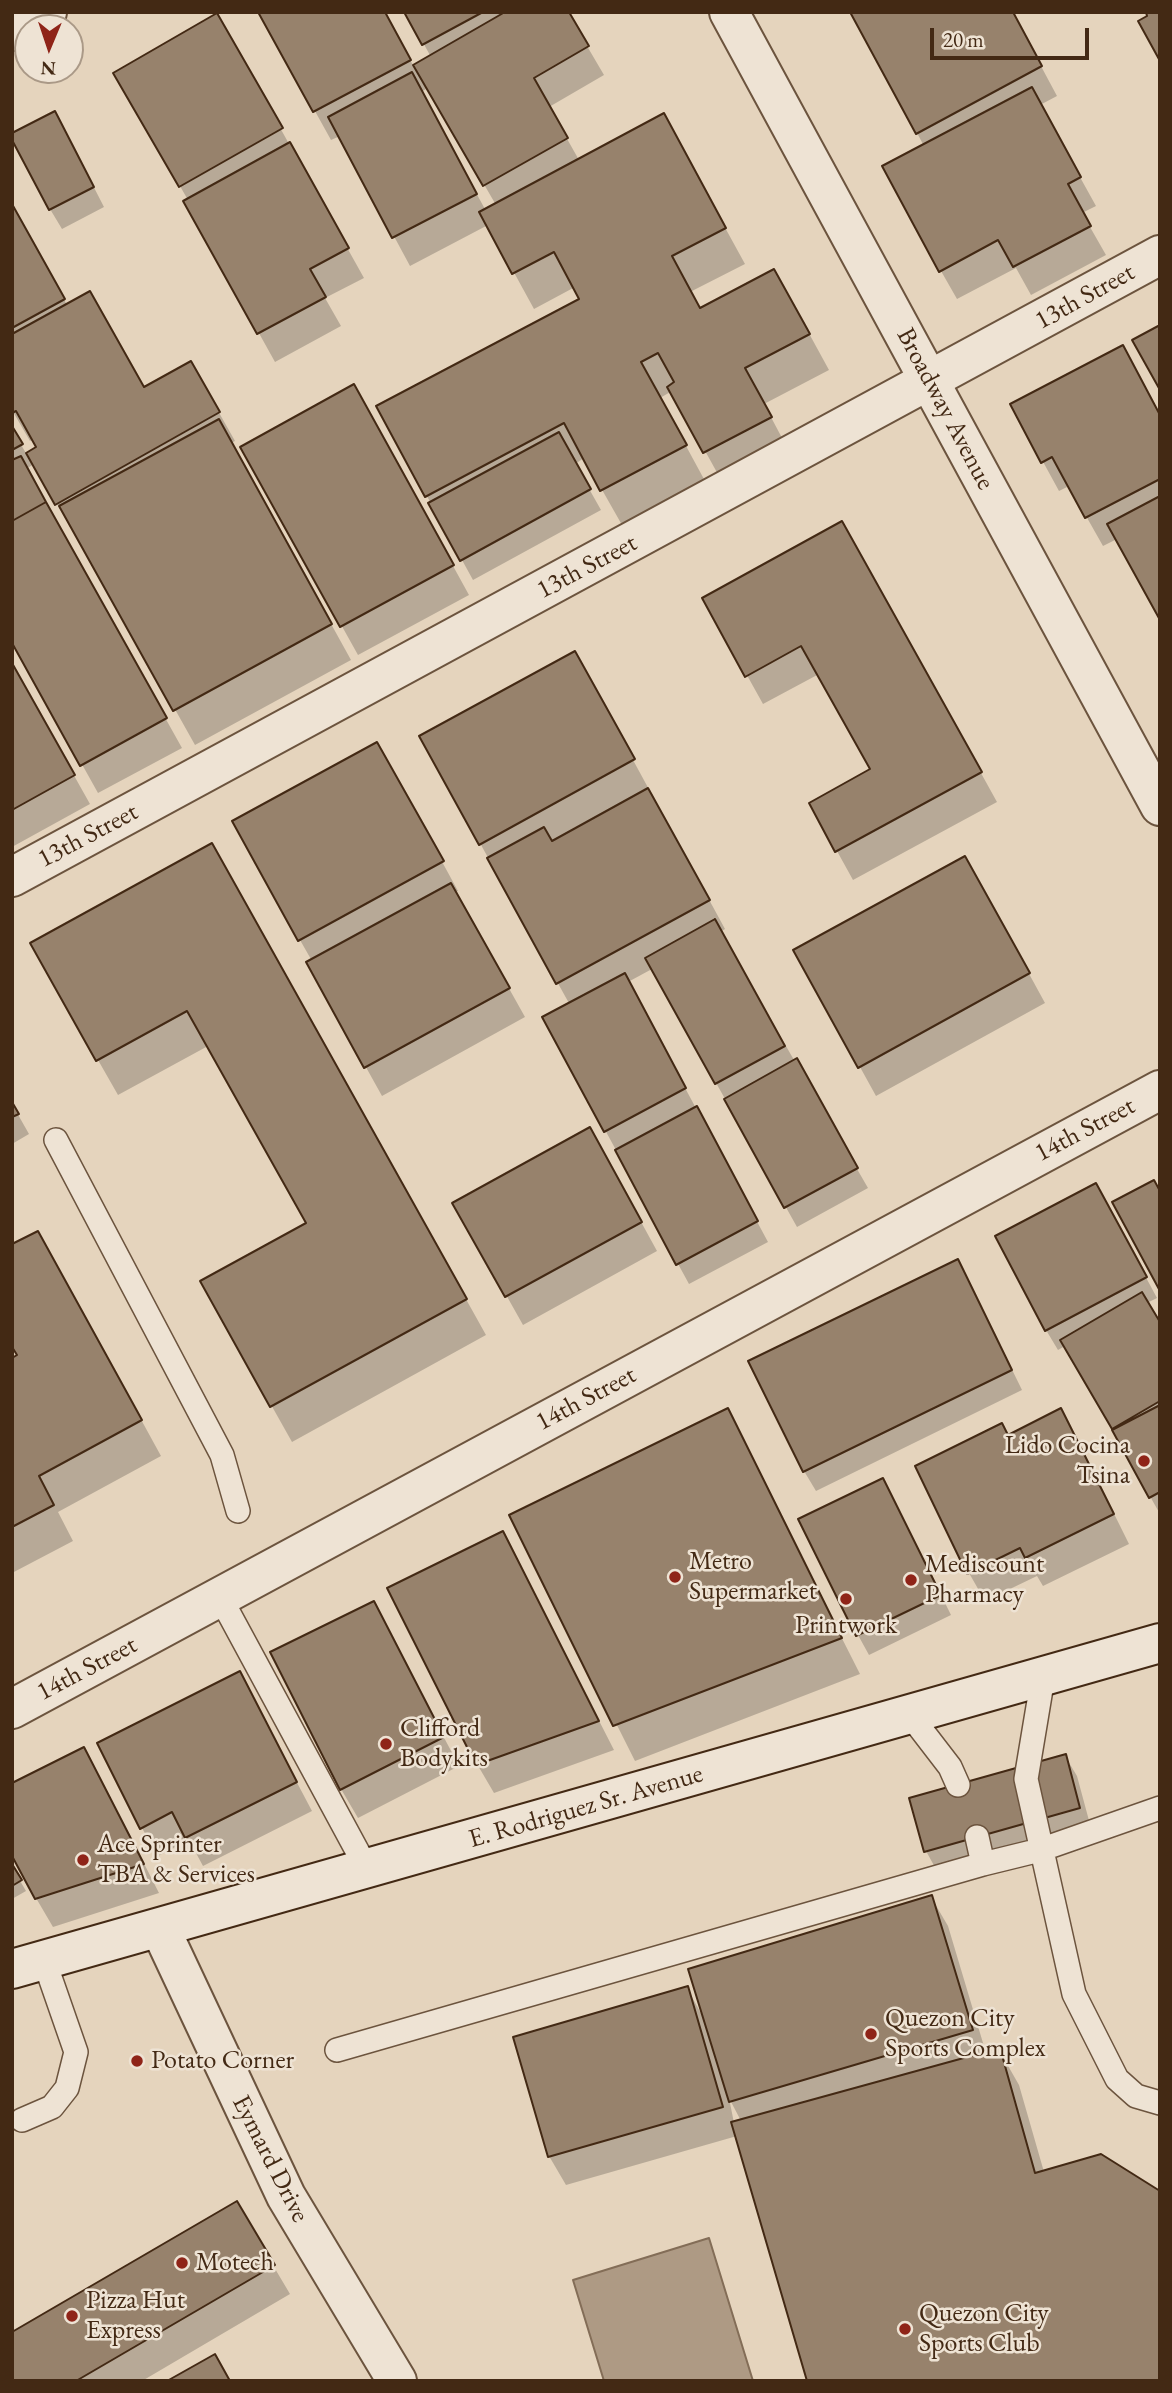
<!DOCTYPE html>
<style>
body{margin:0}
#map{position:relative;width:1172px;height:2393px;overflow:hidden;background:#e5d4bd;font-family:"EB Garamond",serif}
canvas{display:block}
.frame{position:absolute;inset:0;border:14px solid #432914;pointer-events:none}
.north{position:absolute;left:14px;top:14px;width:70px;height:70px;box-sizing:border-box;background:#eee3d4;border:2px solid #aa9987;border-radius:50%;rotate:182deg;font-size:19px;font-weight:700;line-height:28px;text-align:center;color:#432914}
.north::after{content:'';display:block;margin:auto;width:24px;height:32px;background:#8f2418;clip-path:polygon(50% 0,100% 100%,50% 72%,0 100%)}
.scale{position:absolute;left:930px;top:28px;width:159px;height:32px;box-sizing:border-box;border:4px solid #432914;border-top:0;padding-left:9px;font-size:21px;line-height:24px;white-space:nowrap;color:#432914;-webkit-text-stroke:5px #eee3d4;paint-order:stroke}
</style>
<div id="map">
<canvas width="1172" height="2393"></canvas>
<div class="frame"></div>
<div class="north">N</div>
<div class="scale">20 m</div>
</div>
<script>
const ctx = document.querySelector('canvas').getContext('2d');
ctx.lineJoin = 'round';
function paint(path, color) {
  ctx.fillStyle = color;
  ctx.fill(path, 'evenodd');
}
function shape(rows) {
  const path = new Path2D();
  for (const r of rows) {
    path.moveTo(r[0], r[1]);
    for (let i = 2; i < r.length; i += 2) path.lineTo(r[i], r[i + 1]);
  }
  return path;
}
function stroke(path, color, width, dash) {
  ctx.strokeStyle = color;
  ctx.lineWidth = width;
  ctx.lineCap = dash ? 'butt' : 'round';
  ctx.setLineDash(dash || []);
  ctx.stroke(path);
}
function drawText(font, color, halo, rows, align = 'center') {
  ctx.font = font + ' "EB Garamond",serif';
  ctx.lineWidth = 5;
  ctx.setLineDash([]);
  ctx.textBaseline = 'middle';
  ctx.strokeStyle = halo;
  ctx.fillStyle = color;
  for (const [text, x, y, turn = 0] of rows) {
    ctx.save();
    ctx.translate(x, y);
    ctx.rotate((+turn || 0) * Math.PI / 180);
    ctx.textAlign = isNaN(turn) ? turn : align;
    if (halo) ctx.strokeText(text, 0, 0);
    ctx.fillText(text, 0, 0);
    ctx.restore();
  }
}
const water = shape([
 [709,2238,753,2381,604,2381,573,2280,709,2238]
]);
paint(water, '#ae9a84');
stroke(water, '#836d57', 2);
paint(shape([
 [260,12,384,12,414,67,431,57,406,12,567,12,604,75,549,107,579,160,683,151,745,264,690,292,700,310,794,306,829,370,764,404,790,453,725,487,672,391,660,398,705,481,622,525,584,458,575,464,601,510,473,580,378,407,581,300,575,287,534,309,488,225,410,266,340,136,331,140],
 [428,88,496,205,486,211,421,92],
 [1012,12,1057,96,1040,105,1096,206,1082,213,1106,255,1031,295,1016,268,957,299,941,271,924,146,917,133],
 [217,15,364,278,325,298,341,326,275,362,186,202,188,200,115,73],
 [66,133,104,207,62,229,50,209],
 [12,206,67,305,144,389,191,363,235,441,231,443,351,660,195,745,75,531,73,532,34,464,26,469,182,748,98,793,12,639,12,429,27,455,39,448,33,439,30,441,12,410],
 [1012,405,1160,416,1160,616,1117,539,1103,546,1069,486,1059,491],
 [370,415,469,595,358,655,242,447],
 [858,551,997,802,853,880,811,804,873,770,819,674,763,704,704,598],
 [12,665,90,804,12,847],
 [590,681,725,929,720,932,868,1188,797,1227,652,969,628,982,768,1242,689,1284,544,1018,570,1005,421,737],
 [393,772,458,891,455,892,525,1017,382,1096,308,963,312,961,300,940],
 [232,880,486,1335,292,1442,202,1282,308,1224,208,1046,118,1095,98,1060],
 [981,886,1045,1003,876,1096,860,1067],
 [12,1104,29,1134,12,1144],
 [606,1158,657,1251,523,1325,455,1204],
 [1107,1205,1157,1298,1147,1303,1160,1326,1160,1514,1065,1346,1058,1350,1046,1330],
 [58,1268,161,1456,58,1512,73,1541,12,1573,12,1360,19,1356],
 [969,1282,1022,1390,816,1491,804,1471],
 [727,1411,860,1674,635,1761,512,1516],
 [1008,1437,1077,1439,1129,1544,1043,1586,1037,1576,985,1601,969,1573],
 [894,1500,951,1615,869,1655,858,1635],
 [503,1533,614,1750,494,1793,477,1764],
 [373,1603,459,1766,358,1818,341,1789],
 [239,1673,312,1811,203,1866,189,1840,158,1856,142,1828],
 [1065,1756,1077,1776,1091,1828,937,1871,926,1851],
 [100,1777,159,1893,53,1927,36,1898],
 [12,1867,26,1891,12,1899],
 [931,1897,948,1926,986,2053,999,2050,1019,2085,1044,2172,1160,2193,737,2136,566,2185,549,2156,687,1988,703,2017],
 [729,2098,740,2119,741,2121,734,2123],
 [236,2203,290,2294,142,2381,12,2381]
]), '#0003');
const building = shape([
 [258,12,385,12,411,60,313,112,258,12],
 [404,12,483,12,422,45,404,12],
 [505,12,569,12,589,46,534,78,568,138,483,186,413,65,505,12],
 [850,12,1013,12,1042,66,916,134,850,12],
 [1146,12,1160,12,1160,61,1138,21,1147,16,1146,12],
 [217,13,283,128,179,187,113,73,217,13],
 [412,72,477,194,392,238,328,117,412,72],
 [1032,87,1081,177,1068,184,1091,226,1013,267,998,240,939,272,882,166,1032,87],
 [55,111,94,187,49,210,12,140,12,133,55,111],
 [664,113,726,228,672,256,700,308,774,269,810,334,745,368,772,417,703,453,667,387,674,382,658,353,641,362,687,445,600,491,564,423,425,497,376,406,579,299,554,252,512,274,479,212,664,113],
 [290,142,349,248,310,269,326,297,257,334,183,201,290,142],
 [12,204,65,299,12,328,12,204],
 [90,291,144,387,191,361,220,412,55,505,26,453,36,447,16,411,12,413,12,334,90,291],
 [1160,325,1160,390,1132,340,1160,325],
 [1123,345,1160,415,1160,479,1085,518,1052,457,1041,463,1010,404,1123,345],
 [354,384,454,565,340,627,240,447,354,384],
 [219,419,332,624,173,711,59,506,219,419],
 [12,426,23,444,12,450,12,426],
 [559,432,591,489,460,561,428,503,559,432],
 [21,456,46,502,12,521,12,460,21,456],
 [1160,496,1160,620,1107,524,1160,496],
 [46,502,167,718,80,766,12,643,12,521,46,502],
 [842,521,982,772,835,852,809,803,870,769,801,646,745,677,702,598,842,521],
 [575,651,635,759,479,845,419,736,575,651],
 [12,663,75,775,12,810,12,663],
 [377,742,444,861,298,941,232,821,377,742],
 [648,788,710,900,556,984,487,858,544,827,552,841,648,788],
 [212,843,467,1299,270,1407,200,1281,306,1223,187,1011,96,1061,30,943,212,843],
 [965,856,1030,973,858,1068,793,950,965,856],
 [451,883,510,988,364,1068,306,962,451,883],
 [715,919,785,1046,715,1084,645,958,715,919],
 [625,973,686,1088,604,1132,542,1017,625,973],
 [797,1058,858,1168,784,1208,724,1099,797,1058],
 [12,1102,19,1114,12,1117,12,1102],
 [697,1106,758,1221,676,1265,615,1150,697,1106],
 [590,1127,642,1222,505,1297,452,1203,590,1127],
 [1154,1180,1160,1191,1160,1291,1112,1202,1154,1180],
 [1096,1183,1147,1277,1045,1331,995,1236,1096,1183],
 [38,1231,142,1420,39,1476,54,1505,12,1527,12,1358,17,1355,12,1347,12,1244,38,1231],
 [958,1259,1012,1370,803,1472,748,1361,958,1259],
 [1142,1292,1160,1322,1160,1401,1112,1429,1060,1340,1142,1292],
 [1160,1405,1160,1492,1149,1498,1112,1430,1160,1405],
 [728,1408,842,1638,613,1726,509,1515,728,1408],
 [1061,1408,1114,1514,1025,1558,1020,1548,967,1574,915,1466,1002,1423,1008,1435,1061,1408],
 [883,1478,941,1595,856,1636,798,1519,883,1478],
 [503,1531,599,1721,476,1765,387,1588,503,1531],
 [374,1601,444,1737,340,1790,270,1652,374,1601],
 [240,1671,297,1782,185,1838,172,1812,140,1829,97,1743,240,1671],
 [84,1747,144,1864,35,1899,12,1856,12,1783,84,1747],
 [1066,1754,1080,1808,924,1852,909,1798,1066,1754],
 [12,1864,22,1880,12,1886,12,1864],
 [932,1895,973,2030,729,2102,688,1969,932,1895],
 [688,1986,723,2107,548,2157,513,2037,688,1986],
 [1000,2048,1035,2173,1101,2154,1160,2191,1160,2381,807,2381,731,2122,1000,2048],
 [237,2201,275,2265,76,2381,12,2381,12,2332,237,2201],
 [215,2354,230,2381,167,2381,215,2354]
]);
paint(building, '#97826c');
stroke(building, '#432914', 2);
const service = shape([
 [56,1140,222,1455,238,1511],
 [220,1597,367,1869],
 [1043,1677,1026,1779,1074,1994,1117,2079,1136,2096,1160,2103],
 [910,1715,950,1767,958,1785],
 [977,1837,983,1864,1040,1850,1160,1808],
 [337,2050,983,1864],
 [22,2120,52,2107,67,2088,76,2052,44,1960]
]);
const minor = shape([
 [12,31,47,12],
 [12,877,1160,255],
 [12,1709,1160,1090],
 [160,1928,286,2196,397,2381]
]);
const tertiary = shape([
 [729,12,1160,806]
]);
const secondary = shape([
 [12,1969,1160,1643]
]);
stroke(service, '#6c543e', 26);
stroke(minor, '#6c543e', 42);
stroke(tertiary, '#6c543e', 42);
stroke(secondary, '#432914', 42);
stroke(service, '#eee3d4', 23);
stroke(minor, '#eee3d4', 38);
stroke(tertiary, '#eee3d4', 38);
stroke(secondary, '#eee3d4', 38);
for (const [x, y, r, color] of [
 [1144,1461,7,"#8f2418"],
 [675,1577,7,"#8f2418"],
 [911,1580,7,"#8f2418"],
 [846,1599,7,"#8f2418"],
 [386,1744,7,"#8f2418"],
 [83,1860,7,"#8f2418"],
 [871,2034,7,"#8f2418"],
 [137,2061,7,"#8f2418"],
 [182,2263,7,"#8f2418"],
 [72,2316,7,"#8f2418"],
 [905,2329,7,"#8f2418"]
]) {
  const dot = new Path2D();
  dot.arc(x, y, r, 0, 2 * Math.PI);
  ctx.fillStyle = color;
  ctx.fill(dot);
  stroke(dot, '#eee3d4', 2.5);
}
drawText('26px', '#432914', '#eee3d4', [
 ["13th Street",1085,297,-29],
 ["Broadway Avenue",945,409,62],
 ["13th Street",587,567,-28],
 ["13th Street",88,836,-28],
 ["14th Street",1085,1130,-28],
 ["14th Street",586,1399,-28],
 ["14th Street",87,1669,-28],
 ["E. Rodriguez Sr. Avenue",586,1807,-16],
 ["Eymard Drive",270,2159,63]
]);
drawText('26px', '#432914', '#eee3d4', [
 ["Lido Cocina",1130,1446,"right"],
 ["Tsina",1130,1476,"right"],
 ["Metro",689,1562],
 ["Supermarket",689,1592],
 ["Mediscount",925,1565],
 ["Pharmacy",925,1595],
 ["Printwork",846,1626,"center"],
 ["Clifford",400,1729],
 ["Bodykits",400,1759],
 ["Ace Sprinter",97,1845],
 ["TBA & Services",97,1875],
 ["Quezon City",885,2019],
 ["Sports Complex",885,2049],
 ["Potato Corner",151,2061],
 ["Motech",196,2263],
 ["Pizza Hut",86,2301],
 ["Express",86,2331],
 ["Quezon City",919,2314],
 ["Sports Club",919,2344]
], 'left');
</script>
